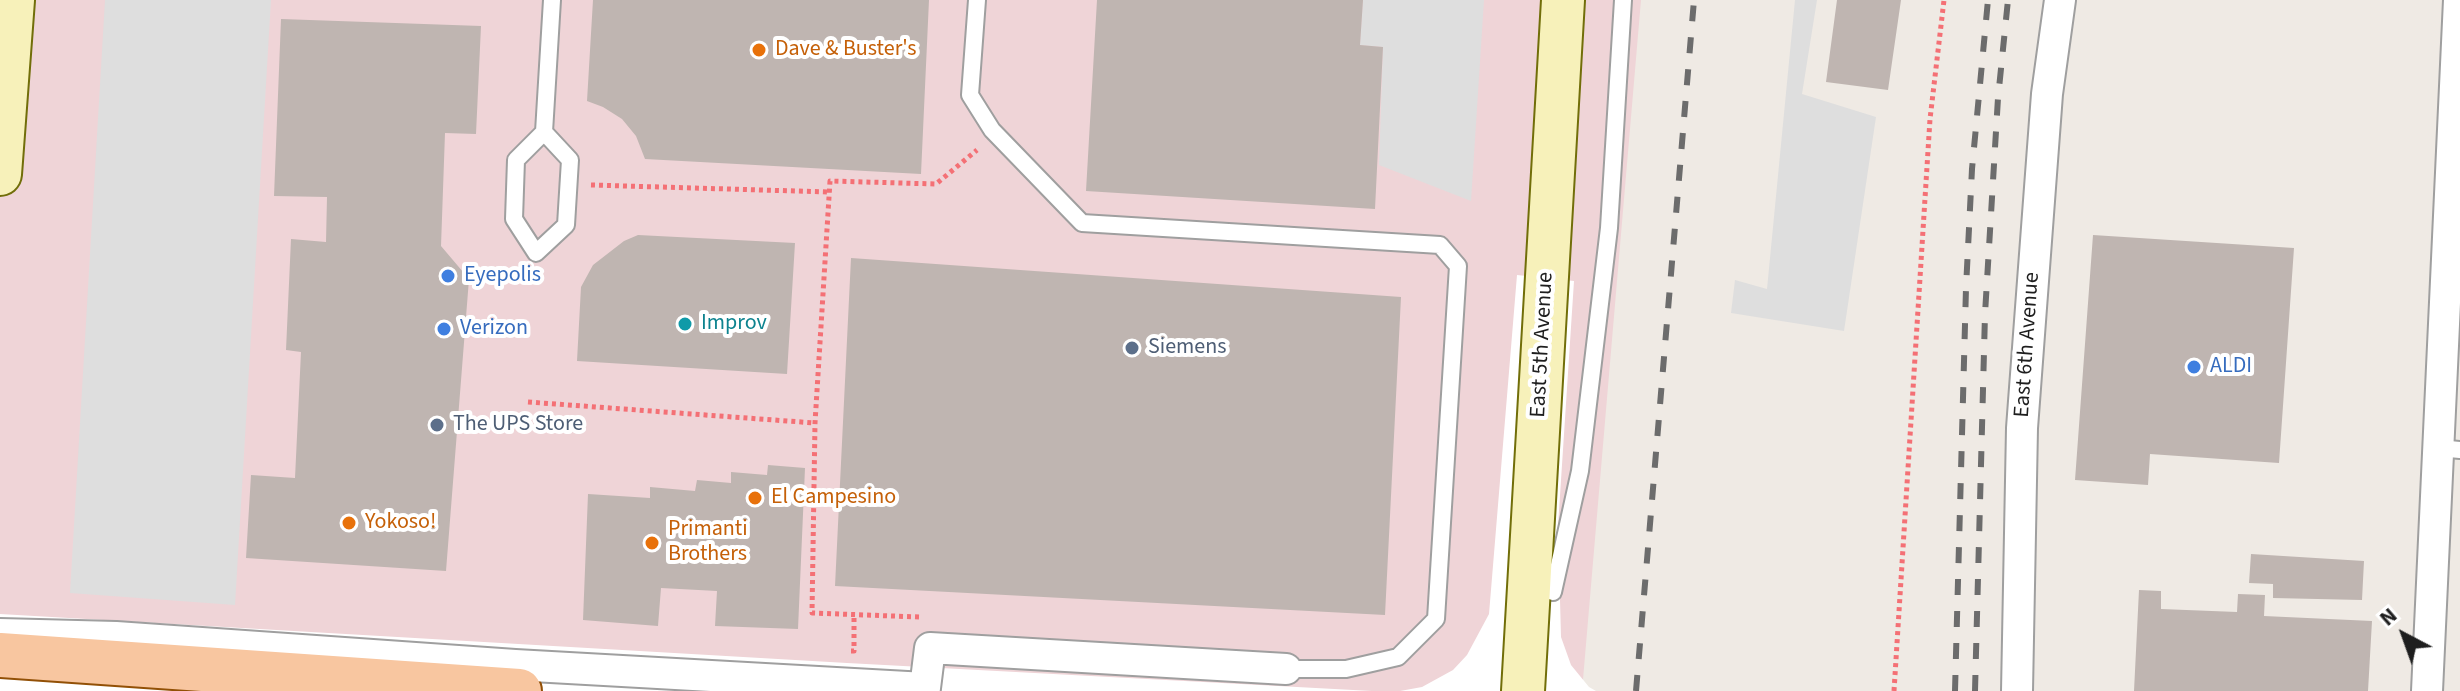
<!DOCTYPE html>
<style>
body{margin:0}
#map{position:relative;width:2460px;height:691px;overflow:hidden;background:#efeae4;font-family:"Source Sans 3",sans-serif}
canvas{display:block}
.north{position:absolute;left:2364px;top:595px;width:80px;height:80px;-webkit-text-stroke:6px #fff;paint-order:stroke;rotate:319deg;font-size:22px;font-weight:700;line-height:32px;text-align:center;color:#1e1e1e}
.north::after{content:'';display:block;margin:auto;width:28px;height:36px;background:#1e1e1e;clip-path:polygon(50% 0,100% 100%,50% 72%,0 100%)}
</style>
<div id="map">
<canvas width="2460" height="691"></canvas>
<div class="north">N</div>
</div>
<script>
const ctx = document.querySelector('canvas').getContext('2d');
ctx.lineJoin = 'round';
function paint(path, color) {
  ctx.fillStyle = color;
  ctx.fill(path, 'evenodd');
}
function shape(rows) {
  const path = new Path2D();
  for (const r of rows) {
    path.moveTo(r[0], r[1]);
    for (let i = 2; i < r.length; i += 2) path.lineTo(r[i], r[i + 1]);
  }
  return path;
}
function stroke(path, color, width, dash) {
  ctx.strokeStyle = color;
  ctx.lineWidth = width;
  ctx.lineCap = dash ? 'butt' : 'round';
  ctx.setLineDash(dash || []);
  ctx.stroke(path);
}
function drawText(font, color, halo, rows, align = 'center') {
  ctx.font = font + ' "Source Sans 3",sans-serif';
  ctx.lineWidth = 8;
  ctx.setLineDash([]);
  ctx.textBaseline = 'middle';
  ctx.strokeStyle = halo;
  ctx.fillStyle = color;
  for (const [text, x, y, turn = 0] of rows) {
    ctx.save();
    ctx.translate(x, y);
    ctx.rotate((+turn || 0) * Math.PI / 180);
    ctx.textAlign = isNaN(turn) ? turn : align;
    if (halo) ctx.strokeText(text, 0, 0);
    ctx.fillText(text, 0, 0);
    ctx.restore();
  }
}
paint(shape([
 [0,0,1641,0,1582,691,0,691]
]), '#efd4d7');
paint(shape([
 [105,0,271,0,235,605,70,593],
 [1363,0,1484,0,1471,201,1379,165,1383,47,1360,45],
 [1795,0,1817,0,1802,94,1876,117,1844,331,1731,313,1735,280,1767,289]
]), '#dedede');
paint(shape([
 [1517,275,1574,281,1558,526,1561,637,1571,665,1589,687,1596,691,1400,691,1422,687,1453,670,1467,655,1489,614],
 [0,614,847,663,1372,691,0,691]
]), '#fff');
paint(shape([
 [593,0,929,0,921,174,645,159,636,136,622,119,603,107,587,101],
 [1097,0,1363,0,1360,45,1383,47,1375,209,1086,191],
 [1837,0,1901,0,1888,90,1826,82],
 [281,19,481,26,476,134,445,133,441,246,469,279,446,571,246,558,251,475,295,478,301,352,286,350,291,239,326,242,327,197,274,196],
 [638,235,795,243,787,374,577,361,581,287,593,265,624,241],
 [2093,235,2294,248,2279,463,2150,454,2148,485,2075,480],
 [851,258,1401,297,1385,615,835,586],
 [768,465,805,468,798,629,715,626,717,591,661,588,658,626,583,620,588,494,650,498,650,487,695,491,697,480,731,483,731,472,767,475],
 [2251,554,2364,561,2362,600,2273,598,2273,584,2249,583],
 [2139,590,2161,591,2161,609,2237,612,2238,594,2265,595,2264,616,2372,621,2368,691,2134,691]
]), '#bfb5b1');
const lane = shape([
 [977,0,970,95,992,130,1082,223,1440,245,1458,266,1436,619,1398,657,1346,669,1286,669],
 [544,132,570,160,566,225,536,253,514,219,516,160,544,132,552,0],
 [2439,448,2460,450],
 [1553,592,1580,471,1609,228,1623,0]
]);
const street = shape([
 [0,634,116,637,515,665,925,688,930,648,1286,669],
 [2017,691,2022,428,2047,94,2060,0],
 [2427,691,2459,0]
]);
const secondary = shape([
 [0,174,13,0],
 [1523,691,1563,0]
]);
const primary = shape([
 [0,655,519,691]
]);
stroke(lane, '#9f9f9f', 20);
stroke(street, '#9f9f9f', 34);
stroke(secondary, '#716e09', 46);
stroke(primary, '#925006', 48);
stroke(shape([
 [591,185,830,192],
 [528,402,815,423],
 [919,617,812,613,815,423,830,181,936,184,977,150],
 [851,651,854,651,854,614],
 [1894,691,1930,119,1944,0]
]), '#f47075', 5, [4, 4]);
stroke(lane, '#fff', 16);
stroke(street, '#fff', 30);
stroke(secondary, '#f7f1ba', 42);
stroke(primary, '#f8c6a0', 44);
stroke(shape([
 [1636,691,1694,0],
 [1955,691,1966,288,1972,169,1988,0],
 [1975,691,1985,314,1998,98,2008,0]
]), '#6c6c6c', 6, [16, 16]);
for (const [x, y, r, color] of [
 [759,50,8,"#e8710a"],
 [448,276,8,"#3f7fe0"],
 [685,324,8,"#0f9aa8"],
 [444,329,8,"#3f7fe0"],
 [1132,348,8,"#5c6f8a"],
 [2194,367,8,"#3f7fe0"],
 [437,425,8,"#5c6f8a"],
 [755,498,8,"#e8710a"],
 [349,523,8,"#e8710a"],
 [652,543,8,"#e8710a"]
]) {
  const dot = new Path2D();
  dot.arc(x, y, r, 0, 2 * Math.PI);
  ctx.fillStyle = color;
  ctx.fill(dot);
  stroke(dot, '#fff', 3);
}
drawText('22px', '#c56008', '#fff', [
 ["Dave & Buster's",775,50],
 ["El Campesino",771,498],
 ["Yokoso!",365,523],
 ["Primanti",668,530],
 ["Brothers",668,555]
], 'left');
drawText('22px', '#366cbe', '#fff', [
 ["Eyepolis",464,276],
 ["Verizon",460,329],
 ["ALDI",2210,367]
], 'left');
drawText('22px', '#0d838f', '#fff', [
 ["Improv",701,324]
], 'left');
drawText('22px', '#1e1e1e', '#fff', [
 ["East 5th Avenue",1543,345,-87],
 ["East 6th Avenue",2028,345,-86]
]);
drawText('22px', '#4e5e75', '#fff', [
 ["Siemens",1148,348],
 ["The UPS Store",453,425]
], 'left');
</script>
